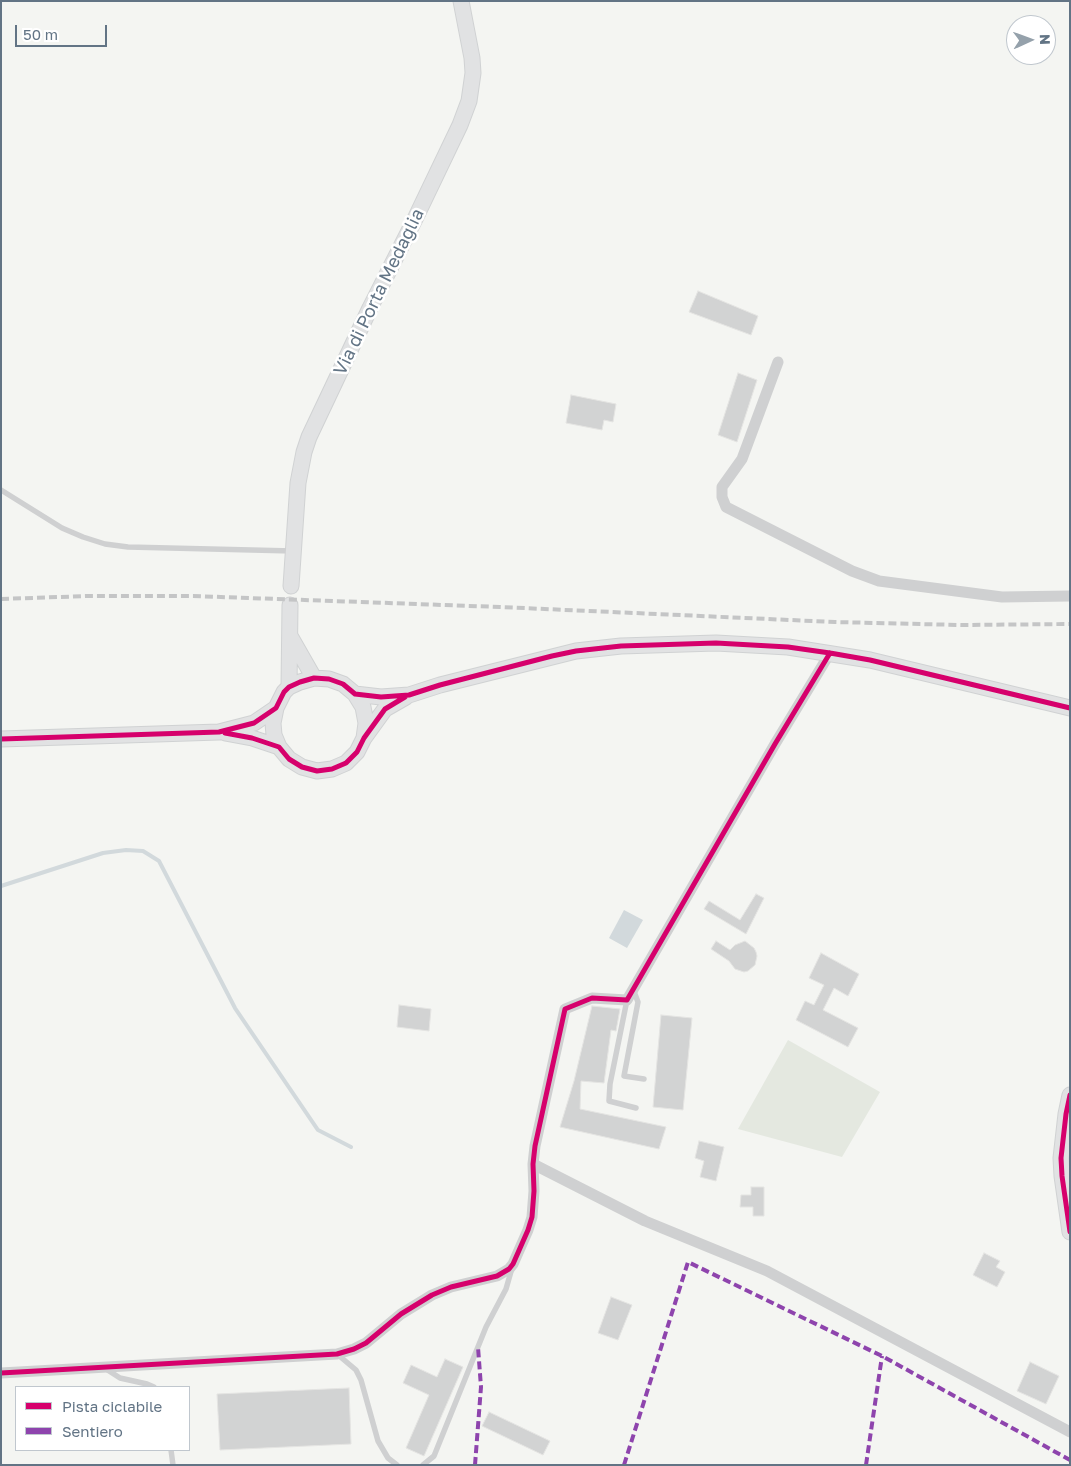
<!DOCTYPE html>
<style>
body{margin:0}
#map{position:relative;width:1071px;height:1466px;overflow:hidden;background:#f4f5f2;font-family:"Golos Text",sans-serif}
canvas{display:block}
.frame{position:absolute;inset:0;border:2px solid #627485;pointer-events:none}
.legend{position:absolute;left:15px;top:1386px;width:175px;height:65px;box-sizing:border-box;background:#fff;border:1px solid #c0c7ce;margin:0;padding:6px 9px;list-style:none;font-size:15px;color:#627485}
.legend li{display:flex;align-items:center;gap:10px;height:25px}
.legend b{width:25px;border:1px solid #c0c7ce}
.north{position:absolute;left:1006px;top:15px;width:50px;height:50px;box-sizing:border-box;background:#fff;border:1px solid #c0c7ce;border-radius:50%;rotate:88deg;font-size:14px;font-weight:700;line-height:20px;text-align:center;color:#627485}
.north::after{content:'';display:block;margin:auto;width:18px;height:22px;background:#95a1ab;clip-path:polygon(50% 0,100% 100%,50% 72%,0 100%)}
.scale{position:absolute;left:15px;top:25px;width:92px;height:22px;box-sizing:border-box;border:2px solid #627485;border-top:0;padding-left:6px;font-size:15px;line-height:18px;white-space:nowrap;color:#627485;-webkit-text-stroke:4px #fff;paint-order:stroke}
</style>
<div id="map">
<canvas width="1071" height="1466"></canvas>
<div class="frame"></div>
<ul class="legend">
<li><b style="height:6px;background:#d6006c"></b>Pista ciclabile</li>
<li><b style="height:6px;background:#8e44ad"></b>Sentiero</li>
</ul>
<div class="north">N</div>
<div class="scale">50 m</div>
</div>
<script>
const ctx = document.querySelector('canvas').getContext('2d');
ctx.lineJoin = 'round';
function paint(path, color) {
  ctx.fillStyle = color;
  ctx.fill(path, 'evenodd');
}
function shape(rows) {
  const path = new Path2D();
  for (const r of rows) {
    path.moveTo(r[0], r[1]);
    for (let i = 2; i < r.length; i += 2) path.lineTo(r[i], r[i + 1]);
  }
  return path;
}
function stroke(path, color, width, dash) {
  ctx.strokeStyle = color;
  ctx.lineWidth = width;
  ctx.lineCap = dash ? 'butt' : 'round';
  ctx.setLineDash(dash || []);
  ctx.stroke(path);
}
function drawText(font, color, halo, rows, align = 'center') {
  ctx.font = font + ' "Golos Text",sans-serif';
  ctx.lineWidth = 5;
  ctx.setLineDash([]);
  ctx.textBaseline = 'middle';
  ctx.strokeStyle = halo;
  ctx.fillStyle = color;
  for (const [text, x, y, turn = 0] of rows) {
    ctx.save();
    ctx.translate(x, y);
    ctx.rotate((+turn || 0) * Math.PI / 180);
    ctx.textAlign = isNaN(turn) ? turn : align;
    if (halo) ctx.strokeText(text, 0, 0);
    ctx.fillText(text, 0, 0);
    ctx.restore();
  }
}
paint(shape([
 [788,1040,880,1092,842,1157,738,1129]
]), '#e4e8e0');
paint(shape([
 [624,910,643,920,627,948,609,938]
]), '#d2d9dc');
stroke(shape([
 [1,886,103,853,126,850,143,851,159,861,235,1008,318,1130,351,1147]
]), '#d2d9dc', 4);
const building = shape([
 [698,291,758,316,751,335,689,312,698,291],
 [738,373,757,380,737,442,718,435,738,373],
 [571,395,616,404,613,422,604,420,602,430,566,423,571,395],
 [756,894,764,898,746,934,704,909,709,901,740,920,756,894],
 [716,941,730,950,735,945,745,941,754,948,756,952,757,956,755,965,748,971,744,972,735,969,729,961,711,949,716,941],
 [821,953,859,974,848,996,834,988,823,1010,858,1028,848,1047,796,1020,805,1001,814,1005,824,985,809,978,821,953],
 [399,1005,431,1009,429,1031,397,1027,399,1005],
 [592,1006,620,1009,616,1031,611,1030,604,1083,581,1081,580,1109,666,1127,659,1149,560,1127,574,1081,592,1006],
 [661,1015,692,1018,683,1110,653,1107,661,1015],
 [699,1141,724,1147,716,1181,700,1177,704,1161,695,1158,699,1141],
 [751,1187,764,1187,764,1216,753,1216,753,1207,740,1207,741,1195,751,1195,751,1187],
 [984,1253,1000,1261,996,1267,1005,1272,997,1287,973,1275,984,1253],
 [611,1297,632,1305,618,1340,598,1333,611,1297],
 [445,1359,463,1367,424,1456,406,1448,429,1395,403,1383,411,1365,437,1377,445,1359],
 [1030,1362,1059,1376,1046,1404,1017,1391,1030,1362],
 [349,1388,351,1444,220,1450,217,1394,349,1388],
 [489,1412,550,1441,543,1455,482,1426,489,1412]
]);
paint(building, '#d2d3d3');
stroke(building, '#e4e4e2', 1);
const secondary = shape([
 [291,586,298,483,304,452,309,437,370,308,415,219,460,125,469,101,473,73,472,58,461,1],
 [290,636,314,678],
 [289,687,290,605],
 [355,694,381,697,409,695,440,685,576,651,621,646,716,643,788,647,870,660,1070,708],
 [225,733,252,738,279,747],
 [364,738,366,723,363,707,355,694,343,684,329,679,314,678,300,682,289,687,284,692,276,708,273,723,274,735,279,747,289,759,302,767,317,771,332,769,346,763,357,752,364,738,385,709,406,697],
 [1,739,219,732,254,723,276,708],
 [1070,1095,1066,1114,1061,1158,1062,1176,1070,1232]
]);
stroke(secondary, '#d0d2d3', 17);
stroke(shape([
 [1,490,62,528,83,537,105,544,128,547,293,551],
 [633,989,638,1002,624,1076,644,1079],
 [627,1000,610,1084,609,1101,636,1108],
 [337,1354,356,1370,361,1380,378,1441,388,1458,397,1465],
 [106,1369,120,1378,147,1384,154,1387],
 [171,1450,173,1465],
 [423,1465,434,1456,486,1327,506,1289,512,1268]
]), '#cfd0d1', 5.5);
stroke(shape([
 [778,362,742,459,722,487,722,497,726,507,852,571,879,581,1002,597,1070,596],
 [533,1164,645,1221,767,1271,1070,1432],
 [1,1373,337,1354,354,1349,366,1343,401,1314,432,1295,451,1287,497,1276,509,1269,513,1264,528,1230,532,1217,534,1191,533,1164,535,1146,565,1009,592,998,627,1000,775,744,830,653]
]), '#cfd0d1', 11);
stroke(secondary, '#e1e2e3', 15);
stroke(shape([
 [1,599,87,596,193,596,500,607,835,622,961,625,1070,624]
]), '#c4c5c6', 4, [8, 4]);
stroke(shape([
 [475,1465,481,1387,478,1347],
 [624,1465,688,1262,882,1356,1070,1460],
 [866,1465,882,1356]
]), '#8e44ad', 4, [8, 4]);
stroke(shape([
 [225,733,252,738,279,747,289,759,302,767,317,771,332,769,346,763,357,752,364,738,385,709,405,697],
 [1,739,219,732,254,723,276,708,284,692,289,687,300,682,314,678,329,679,343,684,355,694,381,697,409,695,440,685,552,656,576,651,621,646,716,643,788,647,830,653,870,660,1070,708],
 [1070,1095,1066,1114,1061,1158,1062,1176,1070,1232],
 [1,1373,337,1354,354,1349,366,1343,401,1314,432,1295,451,1287,497,1276,509,1269,513,1264,528,1230,532,1217,534,1191,533,1164,535,1146,565,1009,592,998,627,1000,775,744,830,653]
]), '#d6006c', 5);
drawText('18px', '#627485', '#fff', [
 ["Via di Porta Medaglia",379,292,-64]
]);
</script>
